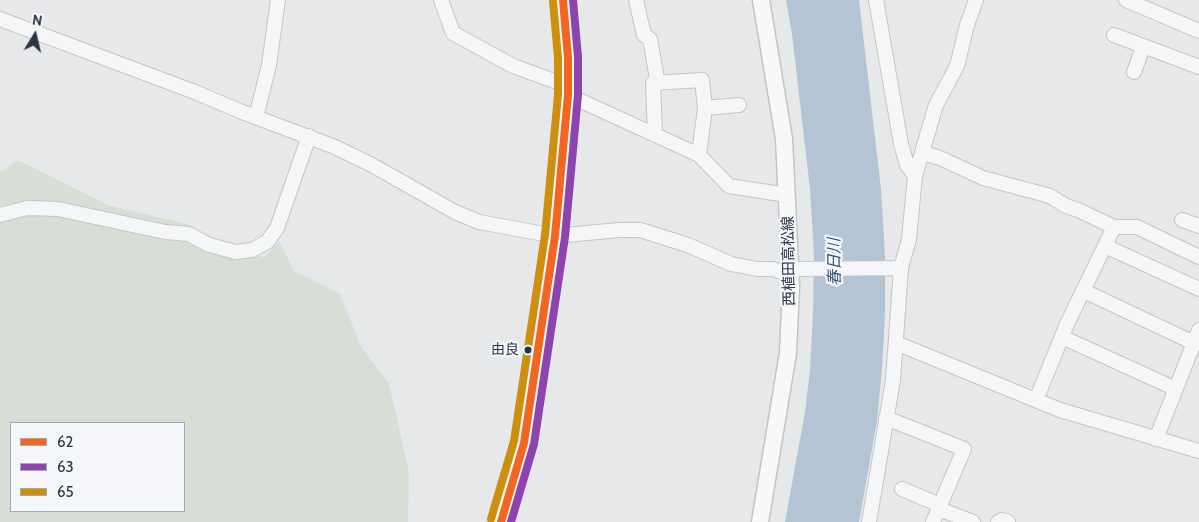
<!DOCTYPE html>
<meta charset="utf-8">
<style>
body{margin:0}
#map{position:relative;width:1199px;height:522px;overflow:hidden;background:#e6e8ea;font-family:Cabin,sans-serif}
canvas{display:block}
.legend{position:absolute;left:10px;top:422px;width:175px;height:90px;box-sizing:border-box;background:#f4f6f9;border:1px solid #a4a8b1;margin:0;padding:6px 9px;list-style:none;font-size:15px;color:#2b3445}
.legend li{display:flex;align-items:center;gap:10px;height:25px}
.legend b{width:25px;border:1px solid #a4a8b1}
.north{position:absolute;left:10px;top:10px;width:50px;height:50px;-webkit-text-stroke:4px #f4f6f9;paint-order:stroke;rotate:9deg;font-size:14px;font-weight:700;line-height:20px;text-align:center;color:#2b3445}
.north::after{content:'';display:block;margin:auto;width:18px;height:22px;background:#2b3445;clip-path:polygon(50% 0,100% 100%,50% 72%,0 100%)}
</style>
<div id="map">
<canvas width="1199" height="522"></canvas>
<ul class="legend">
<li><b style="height:6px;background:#f26522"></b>62</li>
<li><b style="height:6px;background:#8e44ad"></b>63</li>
<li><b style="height:6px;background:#ce8f0e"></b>65</li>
</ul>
<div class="north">N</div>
</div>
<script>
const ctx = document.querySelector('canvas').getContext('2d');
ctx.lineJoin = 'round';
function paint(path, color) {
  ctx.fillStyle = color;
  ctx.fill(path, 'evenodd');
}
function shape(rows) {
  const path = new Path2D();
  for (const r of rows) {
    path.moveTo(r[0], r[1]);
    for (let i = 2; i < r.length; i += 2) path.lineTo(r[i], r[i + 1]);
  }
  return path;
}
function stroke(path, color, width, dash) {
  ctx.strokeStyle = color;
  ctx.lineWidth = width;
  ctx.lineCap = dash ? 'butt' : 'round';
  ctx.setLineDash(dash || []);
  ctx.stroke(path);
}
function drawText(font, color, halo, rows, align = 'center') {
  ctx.font = font + ' Cabin,"Noto Sans JP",sans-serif';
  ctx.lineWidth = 4.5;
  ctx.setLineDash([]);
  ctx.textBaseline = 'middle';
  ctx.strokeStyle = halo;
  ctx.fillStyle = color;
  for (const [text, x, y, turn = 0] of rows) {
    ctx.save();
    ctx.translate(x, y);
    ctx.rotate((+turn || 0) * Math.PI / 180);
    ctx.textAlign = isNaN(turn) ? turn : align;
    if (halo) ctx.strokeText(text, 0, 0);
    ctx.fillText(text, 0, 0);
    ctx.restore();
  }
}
paint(shape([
 [18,160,110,206,187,224,229,254,265,257,279,241,294,271,340,294,361,347,389,384,409,472,408,522,0,522,0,172],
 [11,423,184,423,184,511,11,511]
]), '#d6ded6');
paint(shape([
 [786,0,859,0,881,189,885,256,885,316,882,369,877,421,859,522,785,522,805,412,810,370,813,312,814,256,810,189,792,34]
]), '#b4c4d5');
const minor = shape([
 [441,0,453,33,513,66,568,86],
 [636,0,644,35,650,39,658,84],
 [876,0,901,144,907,165,915,176],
 [1126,0,1199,31],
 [0,19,195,92,242,112,335,147,372,165,455,212,479,222,555,236,619,230,640,230,688,245,731,264,757,269,773,269,790,275,797,269,901,268,893,380,869,522],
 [1114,35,1199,67],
 [1134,72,1143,47],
 [568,95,699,155],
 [739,105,705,108,699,155,729,186,787,195],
 [256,117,269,65,278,0],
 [655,135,653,83,702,80,705,108],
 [922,153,940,158,983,178,1050,196,1066,206,1078,210,1114,227],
 [0,215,27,208,58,209,165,232,189,234,209,245,236,252,252,250,267,242,277,228,309,136],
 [1182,220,1199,226],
 [1105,246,1199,289],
 [901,268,909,239,915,176,936,105,957,66,967,25,976,0],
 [1084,291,1194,343],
 [1062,337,1176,389],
 [896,343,1060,410,1199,451],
 [1036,400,1067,324,1114,227,1137,227,1199,257],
 [886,418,964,449,933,522],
 [1156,439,1199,330],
 [902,489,940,505],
 [939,509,973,522],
 [998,522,1002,520,1008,522]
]);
const major = shape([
 [501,522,524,443,555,236,568,95,568,58,563,0],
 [760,522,788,353,791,287,784,139,761,0]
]);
stroke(minor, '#c4c6c8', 16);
stroke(major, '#c2c5c8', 19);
stroke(minor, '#f5f6f7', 14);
stroke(major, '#f8f8f8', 16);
stroke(shape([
 [501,522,524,443,555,236,568,95,568,58,563,0]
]), '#f26522', 8);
stroke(shape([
 [511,522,534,444,565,237,578,95,578,57,573,0]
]), '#8e44ad', 8);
stroke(shape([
 [491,519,514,441,545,235,558,95,558,58,553,1]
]), '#ce8f0e', 8);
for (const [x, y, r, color] of [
 [528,350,4.5,"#2b3445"]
]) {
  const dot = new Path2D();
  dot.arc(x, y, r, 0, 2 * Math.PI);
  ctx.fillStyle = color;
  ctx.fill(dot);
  stroke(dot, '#f4f6f9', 2);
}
drawText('14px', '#2b3445', '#f4f6f9', [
 ["由良",519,350]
], 'right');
drawText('15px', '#2b3445', '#f4f6f9', [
 ["西植田高松線",789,261,-91]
]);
drawText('italic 16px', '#34527a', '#f4f6f9', [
 ["春日川",835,262,-91]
]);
</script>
